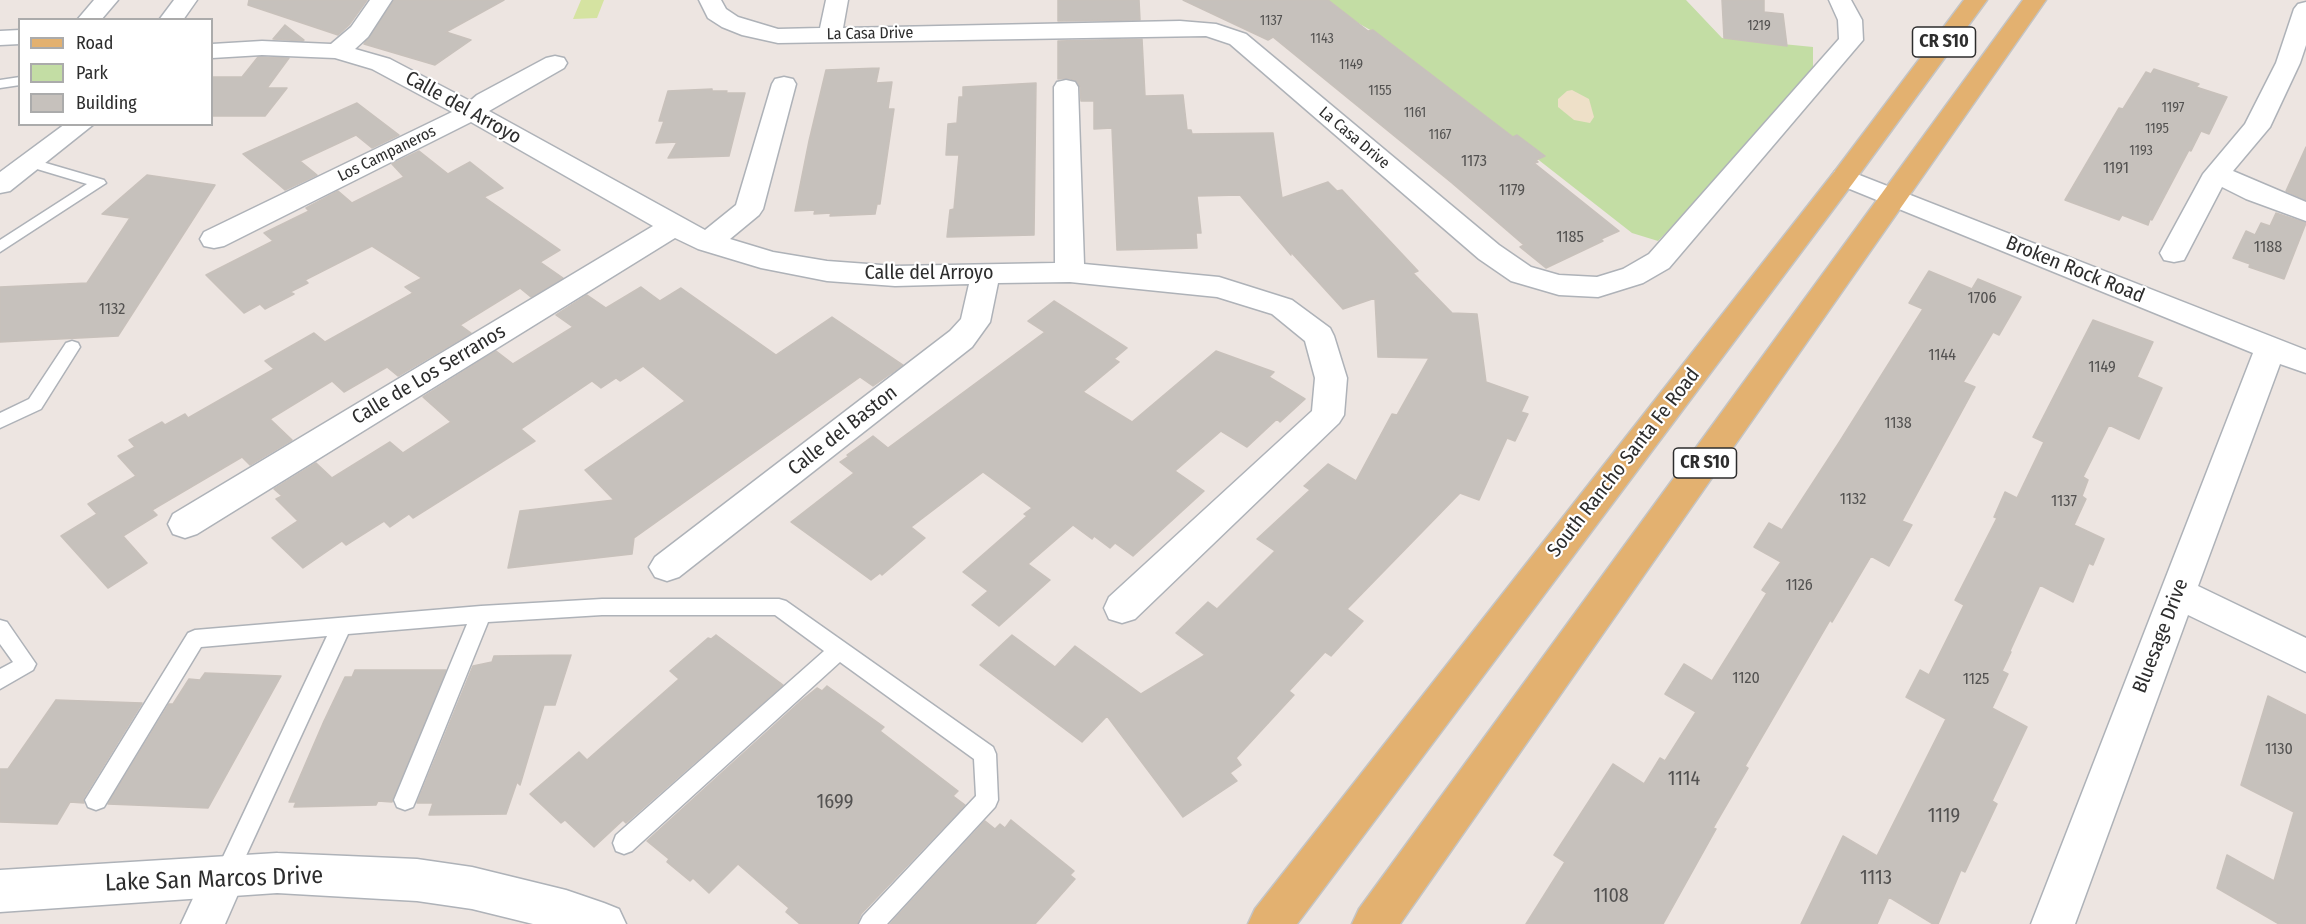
<!DOCTYPE html>
<style>
body{margin:0}
#map{position:relative;width:2306px;height:924px;overflow:hidden;background:#ede5e1;font-family:"Fira Sans Condensed",sans-serif}
canvas{display:block}
.legend{position:absolute;left:18px;top:18px;width:195px;height:108px;box-sizing:border-box;background:#fff;border:2px solid #ababab;margin:0;padding:8px 10px;list-style:none;font-size:18px;color:#2d2d2d}
.legend li{display:flex;align-items:center;gap:12px;height:30px}
.legend b{width:30px;border:2px solid #ababab}
</style>
<div id="map">
<canvas width="2306" height="924"></canvas>
<ul class="legend">
<li><b style="height:8px;background:#e3b170"></b>Road</li>
<li><b style="height:16px;background:#c3dda4"></b>Park</li>
<li><b style="height:16px;background:#c6c1bc"></b>Building</li>
</ul>
</div>
<script>
const ctx = document.querySelector('canvas').getContext('2d');
ctx.lineJoin = 'round';
function paint(path, color) {
  ctx.fillStyle = color;
  ctx.fill(path, 'evenodd');
}
function shape(rows) {
  const path = new Path2D();
  for (const r of rows) {
    path.moveTo(r[0], r[1]);
    for (let i = 2; i < r.length; i += 2) path.lineTo(r[i], r[i + 1]);
  }
  return path;
}
function stroke(path, color, width, dash) {
  ctx.strokeStyle = color;
  ctx.lineWidth = width;
  ctx.lineCap = dash ? 'butt' : 'round';
  ctx.setLineDash(dash || []);
  ctx.stroke(path);
}
function drawText(font, color, halo, rows, align = 'center') {
  ctx.font = font + ' "Fira Sans Condensed",sans-serif';
  ctx.lineWidth = 4.5;
  ctx.setLineDash([]);
  ctx.textBaseline = 'middle';
  ctx.strokeStyle = halo;
  ctx.fillStyle = color;
  for (const [text, x, y, turn = 0] of rows) {
    ctx.save();
    ctx.translate(x, y);
    ctx.rotate((+turn || 0) * Math.PI / 180);
    ctx.textAlign = isNaN(turn) ? turn : align;
    if (halo) ctx.strokeText(text, 0, 0);
    ctx.fillText(text, 0, 0);
    ctx.restore();
  }
}
paint(shape([
 [1308,0,1686,0,1722,38,1813,47,1813,71,1744,152,1658,241,1632,233,1379,35,1330,7]
]), '#c3dda4');
paint(shape([
 [1572,90,1589,99,1594,117,1590,123,1574,120,1558,107,1558,99,1567,91]
]), '#eee0c8');
paint(shape([
 [581,0,604,0,597,18,573,19]
]), '#d5e3a1');
const building = shape([
 [249,0,367,0,349,25,338,35,248,5,249,0],
 [394,0,504,0,446,32,471,40,435,65,364,44,394,0],
 [1058,0,1139,0,1140,20,1058,21,1058,0],
 [1183,0,1328,0,1368,31,1373,30,1513,137,1517,135,1545,156,1536,160,1538,162,1534,163,1619,231,1601,239,1603,241,1546,268,1520,247,1524,245,1452,183,1273,37,1268,40,1183,0],
 [1722,0,1764,0,1764,12,1783,14,1787,46,1724,38,1722,0],
 [285,25,304,40,303,41,273,39,285,25],
 [1142,39,1145,96,1183,95,1187,130,1191,130,1192,134,1273,133,1282,198,1328,182,1337,191,1342,190,1418,271,1413,273,1452,313,1477,314,1486,382,1528,397,1521,412,1528,414,1515,441,1507,438,1479,500,1460,493,1347,609,1363,621,1331,656,1325,652,1289,691,1294,695,1236,758,1241,765,1230,773,1237,781,1183,817,1107,716,1082,742,980,665,1012,635,1055,667,1075,646,1141,694,1205,655,1176,633,1208,602,1217,609,1275,551,1257,539,1310,490,1304,486,1328,464,1356,481,1392,414,1397,415,1429,358,1378,357,1375,298,1343,309,1290,251,1291,255,1240,195,1197,196,1201,233,1196,233,1197,248,1117,250,1112,128,1094,129,1094,101,1081,101,1080,87,1075,80,1066,78,1058,79,1058,41,1142,39],
 [258,57,289,58,267,88,287,88,265,116,212,116,212,77,242,77,258,57],
 [879,68,876,83,892,82,888,109,894,109,880,204,877,204,875,214,830,216,831,213,814,214,815,210,795,211,809,141,826,70,879,68],
 [2154,69,2199,84,2196,87,2227,97,2209,134,2201,131,2191,151,2189,150,2152,220,2150,219,2148,225,2122,215,2119,220,2065,200,2119,108,2123,109,2146,72,2151,74,2154,69],
 [1036,83,1034,235,947,237,950,210,954,209,959,155,946,155,948,124,957,123,959,97,963,97,963,87,1036,83],
 [712,89,712,91,727,91,726,93,745,93,729,156,668,158,677,142,656,143,664,121,659,121,668,91,712,89],
 [357,103,399,135,372,148,356,135,300,161,317,175,285,190,243,154,357,103],
 [2306,147,2306,200,2286,191,2306,147],
 [419,151,448,174,470,162,503,188,484,197,560,250,540,262,563,278,531,297,520,288,460,325,471,333,398,376,387,367,344,392,332,381,270,419,292,440,250,465,242,457,152,510,157,515,123,536,147,563,108,588,61,536,97,514,88,504,136,476,118,456,135,447,129,440,162,422,165,425,185,414,188,418,274,369,265,361,314,333,325,342,413,293,405,287,422,278,372,246,305,280,308,283,290,292,294,294,265,309,260,304,244,313,206,275,273,241,264,233,309,211,306,208,338,191,352,203,404,177,392,164,419,151],
 [147,175,215,185,118,336,0,342,0,287,87,283,130,218,102,214,147,175],
 [2276,213,2306,223,2284,279,2249,267,2250,264,2233,258,2246,231,2255,235,2261,223,2270,226,2276,213],
 [1929,271,1972,289,1978,279,2021,297,1999,335,1993,332,1963,382,1975,387,1902,521,1912,525,1889,566,1871,556,1832,622,1830,620,1745,766,1748,768,1713,828,1716,829,1663,924,1526,924,1565,862,1554,855,1613,764,1644,784,1660,758,1665,761,1696,712,1665,694,1684,664,1712,681,1767,593,1762,590,1781,562,1754,547,1769,523,1782,530,1840,441,1923,309,1909,303,1929,271],
 [641,287,660,301,681,288,776,355,832,317,903,365,873,386,860,377,634,538,632,554,508,568,520,511,614,500,585,470,685,401,643,366,620,381,616,378,601,388,592,381,521,429,535,441,413,518,409,514,390,527,384,521,346,545,342,541,303,568,272,538,298,521,276,499,282,496,274,489,316,463,332,478,390,442,403,453,451,422,423,397,496,351,513,364,573,327,556,315,587,295,606,308,641,287],
 [1054,301,1127,348,1114,359,1119,362,1083,392,1132,422,1216,351,1274,372,1269,377,1305,399,1280,422,1277,419,1247,447,1221,431,1175,471,1204,491,1133,556,1115,543,1110,548,1094,536,1092,539,1073,525,1028,564,1050,580,999,626,972,605,988,591,963,572,1027,516,1024,514,1032,508,983,472,911,527,925,538,882,575,880,573,871,580,791,522,854,473,840,462,849,456,847,455,873,436,888,448,1045,332,1028,321,1054,301],
 [2093,320,2153,342,2137,377,2162,388,2139,439,2109,425,2083,477,2088,480,2082,496,2086,499,2074,525,2104,539,2093,565,2089,563,2073,602,2040,585,2010,651,2011,652,2002,671,2008,674,1992,708,2027,727,1992,801,1997,804,1965,872,1961,870,1938,924,1933,924,1889,897,1877,924,1801,924,1843,836,1877,856,1946,719,1906,697,1920,670,1929,675,1964,605,1955,600,1997,518,1994,517,2005,492,2017,498,2044,442,2033,437,2093,320],
 [716,635,783,685,626,823,623,820,594,847,565,820,561,823,530,794,579,752,587,760,679,679,670,671,708,638,711,639,716,635],
 [571,655,555,705,544,705,520,785,517,782,506,814,429,815,433,803,417,803,473,666,492,662,494,656,571,655],
 [355,670,446,670,392,802,378,801,376,805,294,807,296,802,289,802,324,721,345,677,352,677,355,670],
 [205,673,281,676,208,808,108,804,169,704,173,704,189,679,200,680,205,673],
 [827,686,884,727,880,731,958,791,953,796,965,805,861,914,857,924,800,924,786,912,789,908,738,864,709,893,693,878,690,881,667,862,669,859,647,841,802,700,817,688,822,691,827,686],
 [2268,696,2306,715,2306,924,2279,924,2217,888,2227,855,2274,881,2294,812,2241,785,2268,696],
 [56,700,142,703,83,799,84,803,70,802,57,824,0,822,0,769,8,769,56,700],
 [1011,820,1074,871,1070,875,1075,879,1035,924,890,924,985,821,995,829,1000,824,1005,828,1011,820]
]);
paint(building, '#c6c1bc');
stroke(building, '#c8c1bb', 1.5);
const service = shape([
 [20,77,20,85,0,88,0,80,20,77],
 [32,159,104,180,106,183,0,252,0,240,87,184,27,166,25,163,27,160,32,159],
 [72,341,78,343,80,347,41,409,0,428,0,413,29,399,66,343,72,341],
 [602,599,779,599,786,601,993,747,996,754,998,800,995,807,887,924,859,924,863,916,976,796,974,759,840,662,632,851,624,854,616,851,613,843,616,835,824,651,775,615,602,615,488,622,416,800,413,807,405,810,397,807,394,800,467,624,348,634,233,884,225,887,217,884,214,876,327,636,201,647,104,807,96,810,88,807,85,800,188,633,195,630,481,606,602,599],
 [0,620,7,622,36,664,33,670,0,689,0,669,13,662,0,644,0,620]
]);
const minor = shape([
 [94,0,118,0,101,20,77,20,94,0],
 [370,0,392,0,368,37,355,49,390,59,470,101,477,95,546,58,555,56,564,58,567,63,564,68,489,111,705,230,736,205,772,84,775,79,784,77,793,79,796,84,763,209,759,215,730,239,773,252,827,261,895,266,1055,263,1054,87,1057,82,1066,80,1075,82,1078,87,1084,264,1219,277,1292,300,1330,328,1334,336,1347,378,1344,415,1339,423,1135,619,1122,623,1109,619,1104,608,1109,597,1312,411,1315,378,1305,341,1272,314,1217,297,1070,282,998,283,990,322,972,347,679,577,667,581,655,577,649,567,655,557,950,331,961,319,969,284,895,286,827,281,761,268,698,249,675,238,197,534,185,538,173,534,168,524,173,514,653,226,471,122,224,246,214,248,204,246,200,239,204,232,452,112,372,69,335,58,262,55,212,58,212,44,262,41,331,44,351,27,370,0],
 [699,0,721,0,726,9,738,17,778,29,820,28,826,0,848,0,843,28,1180,21,1216,24,1246,34,1499,245,1531,267,1559,275,1597,277,1623,269,1649,254,1839,39,1838,20,1829,0,1851,0,1862,20,1863,40,1669,268,1643,283,1598,297,1559,295,1511,281,1479,259,1230,44,1206,36,778,43,742,35,722,27,708,18,699,0],
 [2306,2,2306,45,2300,63,2270,127,2233,171,2306,202,2306,221,2246,199,2222,187,2184,260,2174,262,2164,260,2160,253,2203,174,2245,124,2276,63,2294,9,2298,4,2306,2],
 [20,30,20,44,0,45,0,31,20,30],
 [1844,169,2306,350,2306,373,2280,364,2198,586,2306,638,2306,672,2188,615,2075,924,2031,924,2253,353,1835,183,1831,177,1835,171,1844,169],
 [225,856,240,862,246,876,225,924,181,924,210,862,225,856]
]);
const tertiary = shape([
 [174,0,197,0,183,20,159,20,174,0],
 [65,124,94,124,10,191,0,193,0,172,65,124],
 [277,853,417,859,472,867,566,890,604,903,619,909,626,924,533,924,472,909,417,901,277,893,0,912,0,870,277,853]
]);
const primary = shape([
 [1964,0,1987,0,1853,183,1297,924,1248,924,1255,909,1835,171,1964,0],
 [2023,0,2046,0,1400,924,1352,924,1359,909,2023,0]
]);
stroke(service, '#aeb2b8', 3);
stroke(minor, '#aeb2b8', 3);
stroke(tertiary, '#aeb2b8', 3);
stroke(primary, '#c4c4c4', 3);
paint(service, '#fff');
paint(minor, '#fff');
paint(tertiary, '#fff');
paint(primary, '#e3b170');
drawText('14px', '#535251', null, [
 ["1137",1271,21],
 ["1219",1759,26],
 ["1143",1322,39],
 ["1149",1351,65],
 ["1155",1380,91],
 ["1197",2173,108],
 ["1161",1415,113],
 ["1195",2157,129],
 ["1167",1440,135],
 ["1193",2141,151]
]);
drawText('16px', '#2d2d2d', '#fff', [
 ["La Casa Drive",870,34,-1],
 ["La Casa Drive",1354,138,40],
 ["Los Campaneros",387,154,-26]
]);
drawText('16px', '#535251', null, [
 ["1173",1474,162],
 ["1191",2116,169],
 ["1179",1512,191],
 ["1185",1570,238],
 ["1188",2268,248],
 ["1706",1982,299],
 ["1132",112,310],
 ["1144",1942,356],
 ["1149",2102,368],
 ["1138",1898,424],
 ["1132",1853,500],
 ["1137",2064,502],
 ["1126",1799,586],
 ["1120",1746,679],
 ["1125",1976,680],
 ["1130",2279,750]
]);
for (const [x, y, w] of [
 [1944,42,63],
 [1705,463,63]
]) {
  const box = new Path2D();
  box.roundRect(x - w / 2, y - 15, w, 30, 4.5);
  ctx.fillStyle = '#fff';
  ctx.fill(box);
  stroke(box, '#2d2d2d', 1.5);
}
drawText('bold 18px', '#2d2d2d', null, [
 ["CR S10",1944,42],
 ["CR S10",1705,463]
]);
drawText('20px', '#2d2d2d', '#fff', [
 ["Calle del Arroyo",463,108,29],
 ["Broken Rock Road",2075,270,22],
 ["Calle del Arroyo",929,273],
 ["Calle de Los Serranos",429,375,-31],
 ["Calle del Baston",843,431,-38],
 ["South Rancho Santa Fe Road",1624,463,-52],
 ["Bluesage Drive",2161,636,-69]
]);
drawText('20px', '#535251', null, [
 ["1114",1684,779],
 ["1699",835,802],
 ["1119",1944,816],
 ["1113",1876,878],
 ["1108",1611,896]
]);
drawText('24px', '#2d2d2d', '#fff', [
 ["Lake San Marcos Drive",214,880,-2]
]);
</script>
